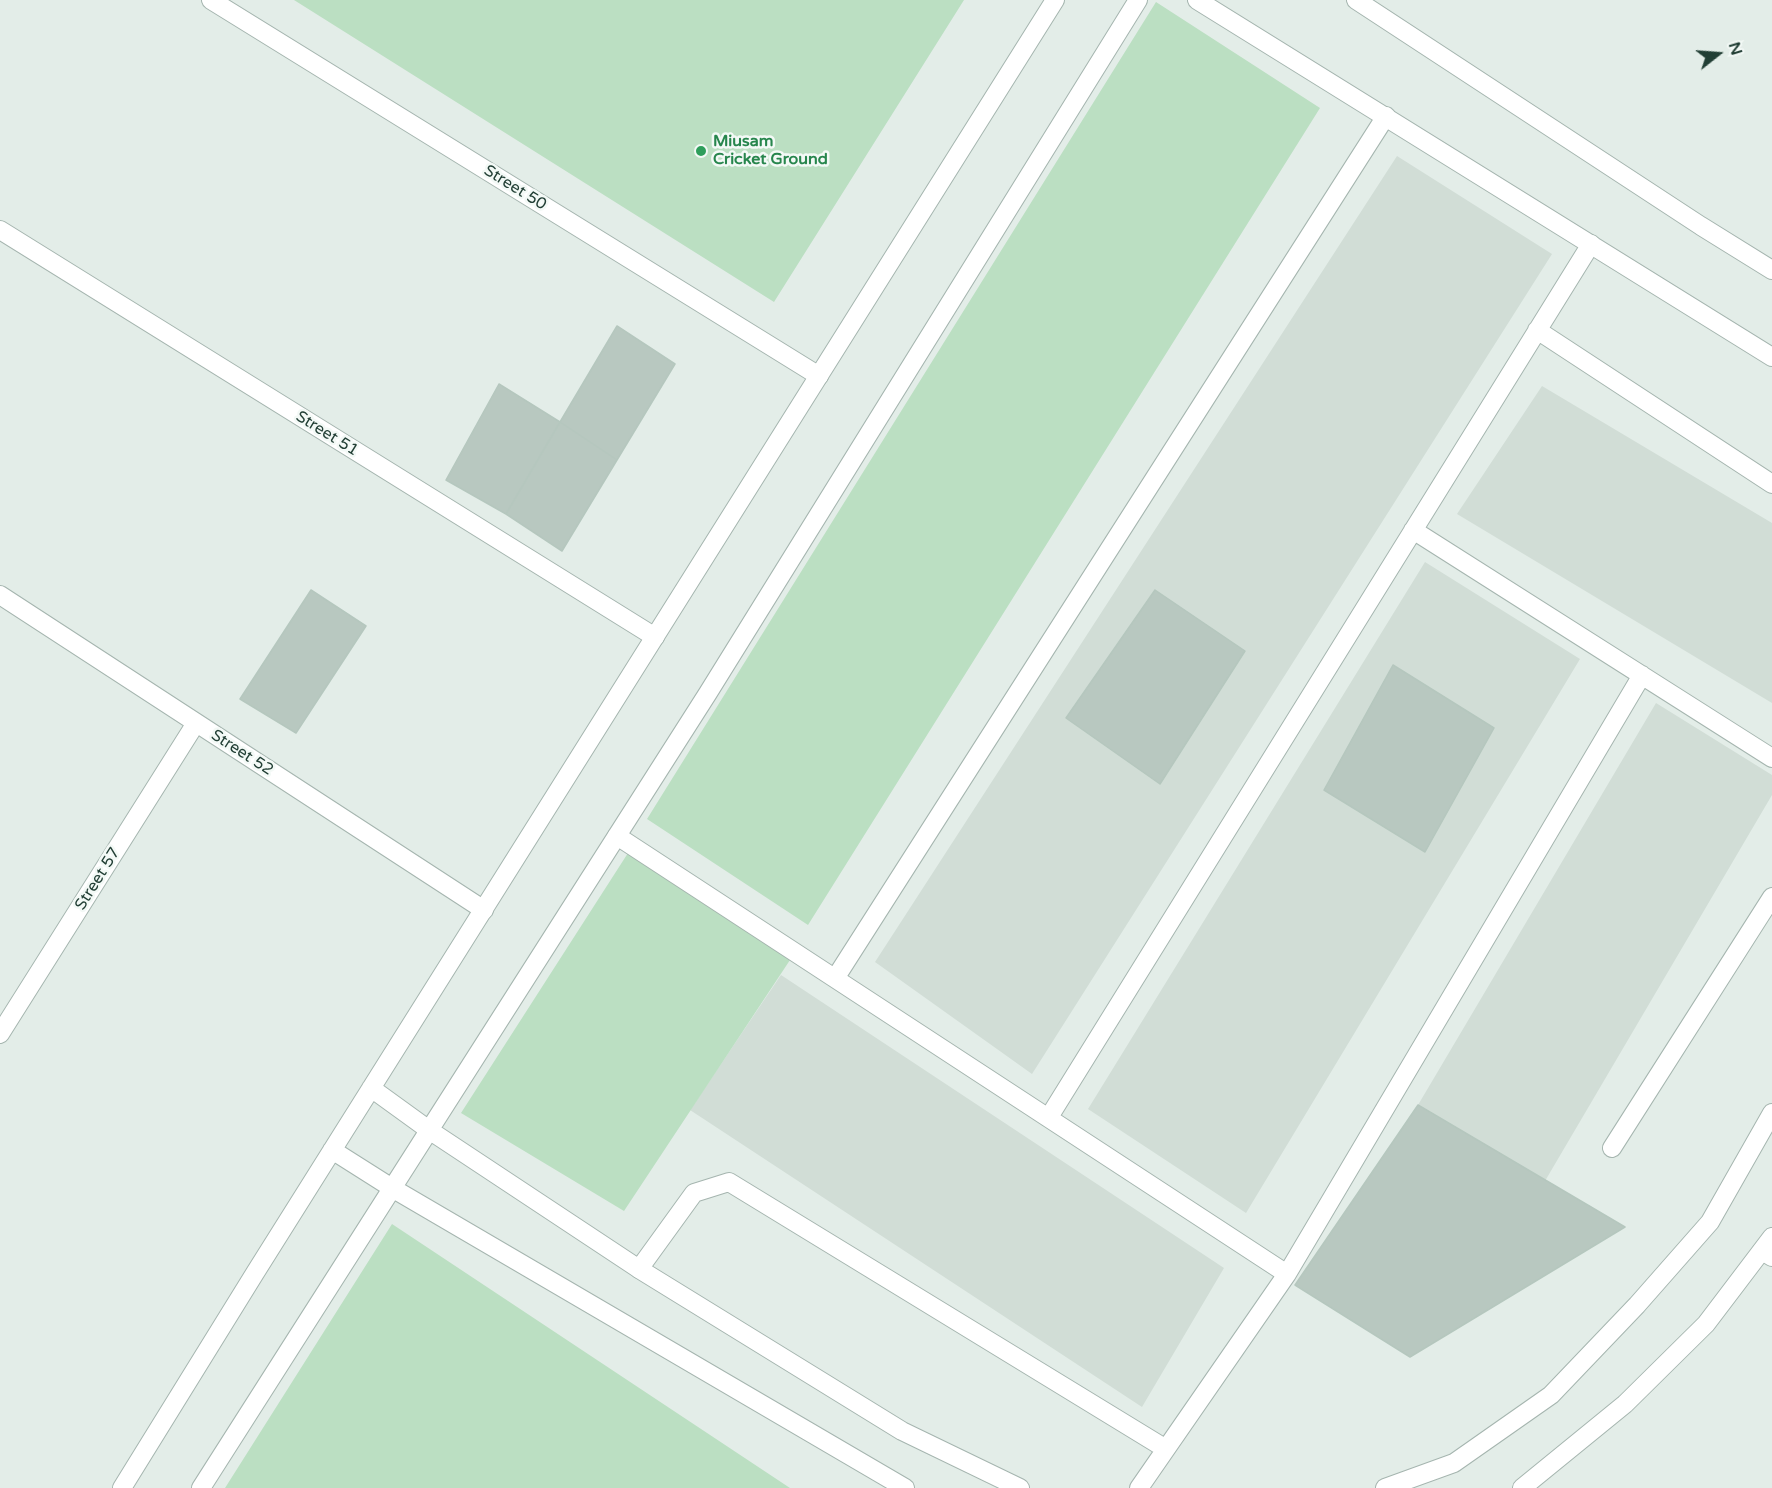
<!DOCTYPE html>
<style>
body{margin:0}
#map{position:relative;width:1772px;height:1488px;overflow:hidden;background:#e3ede8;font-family:"Varela Round",sans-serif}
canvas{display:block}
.north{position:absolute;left:1688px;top:24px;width:60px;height:60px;-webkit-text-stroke:4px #f3f9f6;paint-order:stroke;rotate:73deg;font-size:16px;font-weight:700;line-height:24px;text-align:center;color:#223f35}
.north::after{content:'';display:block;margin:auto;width:21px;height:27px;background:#223f35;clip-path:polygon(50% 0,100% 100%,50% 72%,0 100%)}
</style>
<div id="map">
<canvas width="1772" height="1488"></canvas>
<div class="north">N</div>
</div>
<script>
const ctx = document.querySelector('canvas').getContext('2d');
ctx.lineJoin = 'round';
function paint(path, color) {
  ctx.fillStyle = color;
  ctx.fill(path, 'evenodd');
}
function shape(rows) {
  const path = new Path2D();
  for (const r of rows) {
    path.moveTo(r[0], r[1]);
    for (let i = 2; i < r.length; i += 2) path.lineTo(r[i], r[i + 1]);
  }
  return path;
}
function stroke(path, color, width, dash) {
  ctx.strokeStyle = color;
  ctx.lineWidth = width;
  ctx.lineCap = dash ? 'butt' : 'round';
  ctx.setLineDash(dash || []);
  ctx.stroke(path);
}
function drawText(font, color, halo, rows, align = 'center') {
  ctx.font = font + ' "Varela Round",sans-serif';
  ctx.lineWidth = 5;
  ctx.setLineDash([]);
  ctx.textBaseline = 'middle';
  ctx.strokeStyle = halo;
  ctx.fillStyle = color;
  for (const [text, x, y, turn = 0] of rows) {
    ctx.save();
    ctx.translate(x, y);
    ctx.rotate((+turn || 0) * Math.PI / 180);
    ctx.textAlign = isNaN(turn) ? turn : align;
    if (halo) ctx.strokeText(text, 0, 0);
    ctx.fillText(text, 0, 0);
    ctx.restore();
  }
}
paint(shape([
 [1397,156,1552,254,1032,1074,875,962],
 [1542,386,1772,523,1772,703,1457,514],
 [1425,562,1580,659,1246,1213,1088,1109],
 [1656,703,1772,775,1772,795,1545,1181,1418,1105],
 [781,975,1224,1268,1142,1407,690,1110]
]), '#d1ddd6');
paint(shape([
 [294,0,964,0,774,302],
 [1156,2,1320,108,808,925,647,819],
 [628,853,790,960,624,1211,461,1113],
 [392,1224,790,1488,225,1488]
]), '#bbdfc2');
const building = shape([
 [617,326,675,364,617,460,560,422,617,326],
 [499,384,560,422,506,514,446,480,499,384],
 [560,422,617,460,562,551,506,514,560,422],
 [311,590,366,626,296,733,240,699,311,590],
 [1155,590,1245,651,1160,784,1066,718,1155,590],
 [1393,665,1494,728,1425,852,1324,790,1393,665],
 [1418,1105,1625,1227,1410,1357,1295,1285,1418,1105]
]);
paint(building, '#b8c8c0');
stroke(building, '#b5c7be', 1.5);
const service = shape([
 [1537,330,1772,484],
 [1413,530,1772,758],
 [617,836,1287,1274],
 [836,977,1386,116],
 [1049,1117,1591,244],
 [1612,1148,1772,897],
 [639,1269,694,1193,729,1182,1166,1449],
 [1139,1488,1287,1274,1642,675]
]);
const minor = shape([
 [211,0,819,376],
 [0,230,655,637],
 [0,595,484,910],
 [0,1034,196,723],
 [1762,1251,1772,1257]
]);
const tertiary = shape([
 [1197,0,1772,357],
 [1356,0,1701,226,1772,270],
 [371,1088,429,1130,639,1269,902,1431,1020,1488],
 [332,1150,392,1188,905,1488],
 [122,1488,255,1273,1055,0],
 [201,1488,708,693,1138,0],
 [1385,1488,1454,1463,1551,1395,1637,1305,1710,1222,1772,1113],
 [1522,1488,1625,1404,1706,1324,1772,1237]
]);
stroke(service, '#a5b5af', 20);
stroke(minor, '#a5b5af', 20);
stroke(tertiary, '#a5b5af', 20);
stroke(service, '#fff', 18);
stroke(minor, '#fff', 18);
stroke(tertiary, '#fff', 18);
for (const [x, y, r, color] of [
 [701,151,6,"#2e9e5b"]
]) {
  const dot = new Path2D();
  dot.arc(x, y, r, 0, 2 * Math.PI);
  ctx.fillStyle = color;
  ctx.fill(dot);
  stroke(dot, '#f3f9f6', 2);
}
drawText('bold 16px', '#27864d', '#f3f9f6', [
 ["Miusam",713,142],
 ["Cricket Ground",713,160]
], 'left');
drawText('16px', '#223f35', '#f3f9f6', [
 ["Street 50",515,188,32],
 ["Street 51",327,434,32],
 ["Street 52",242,753,33],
 ["Street 57",98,879,-58]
]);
</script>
